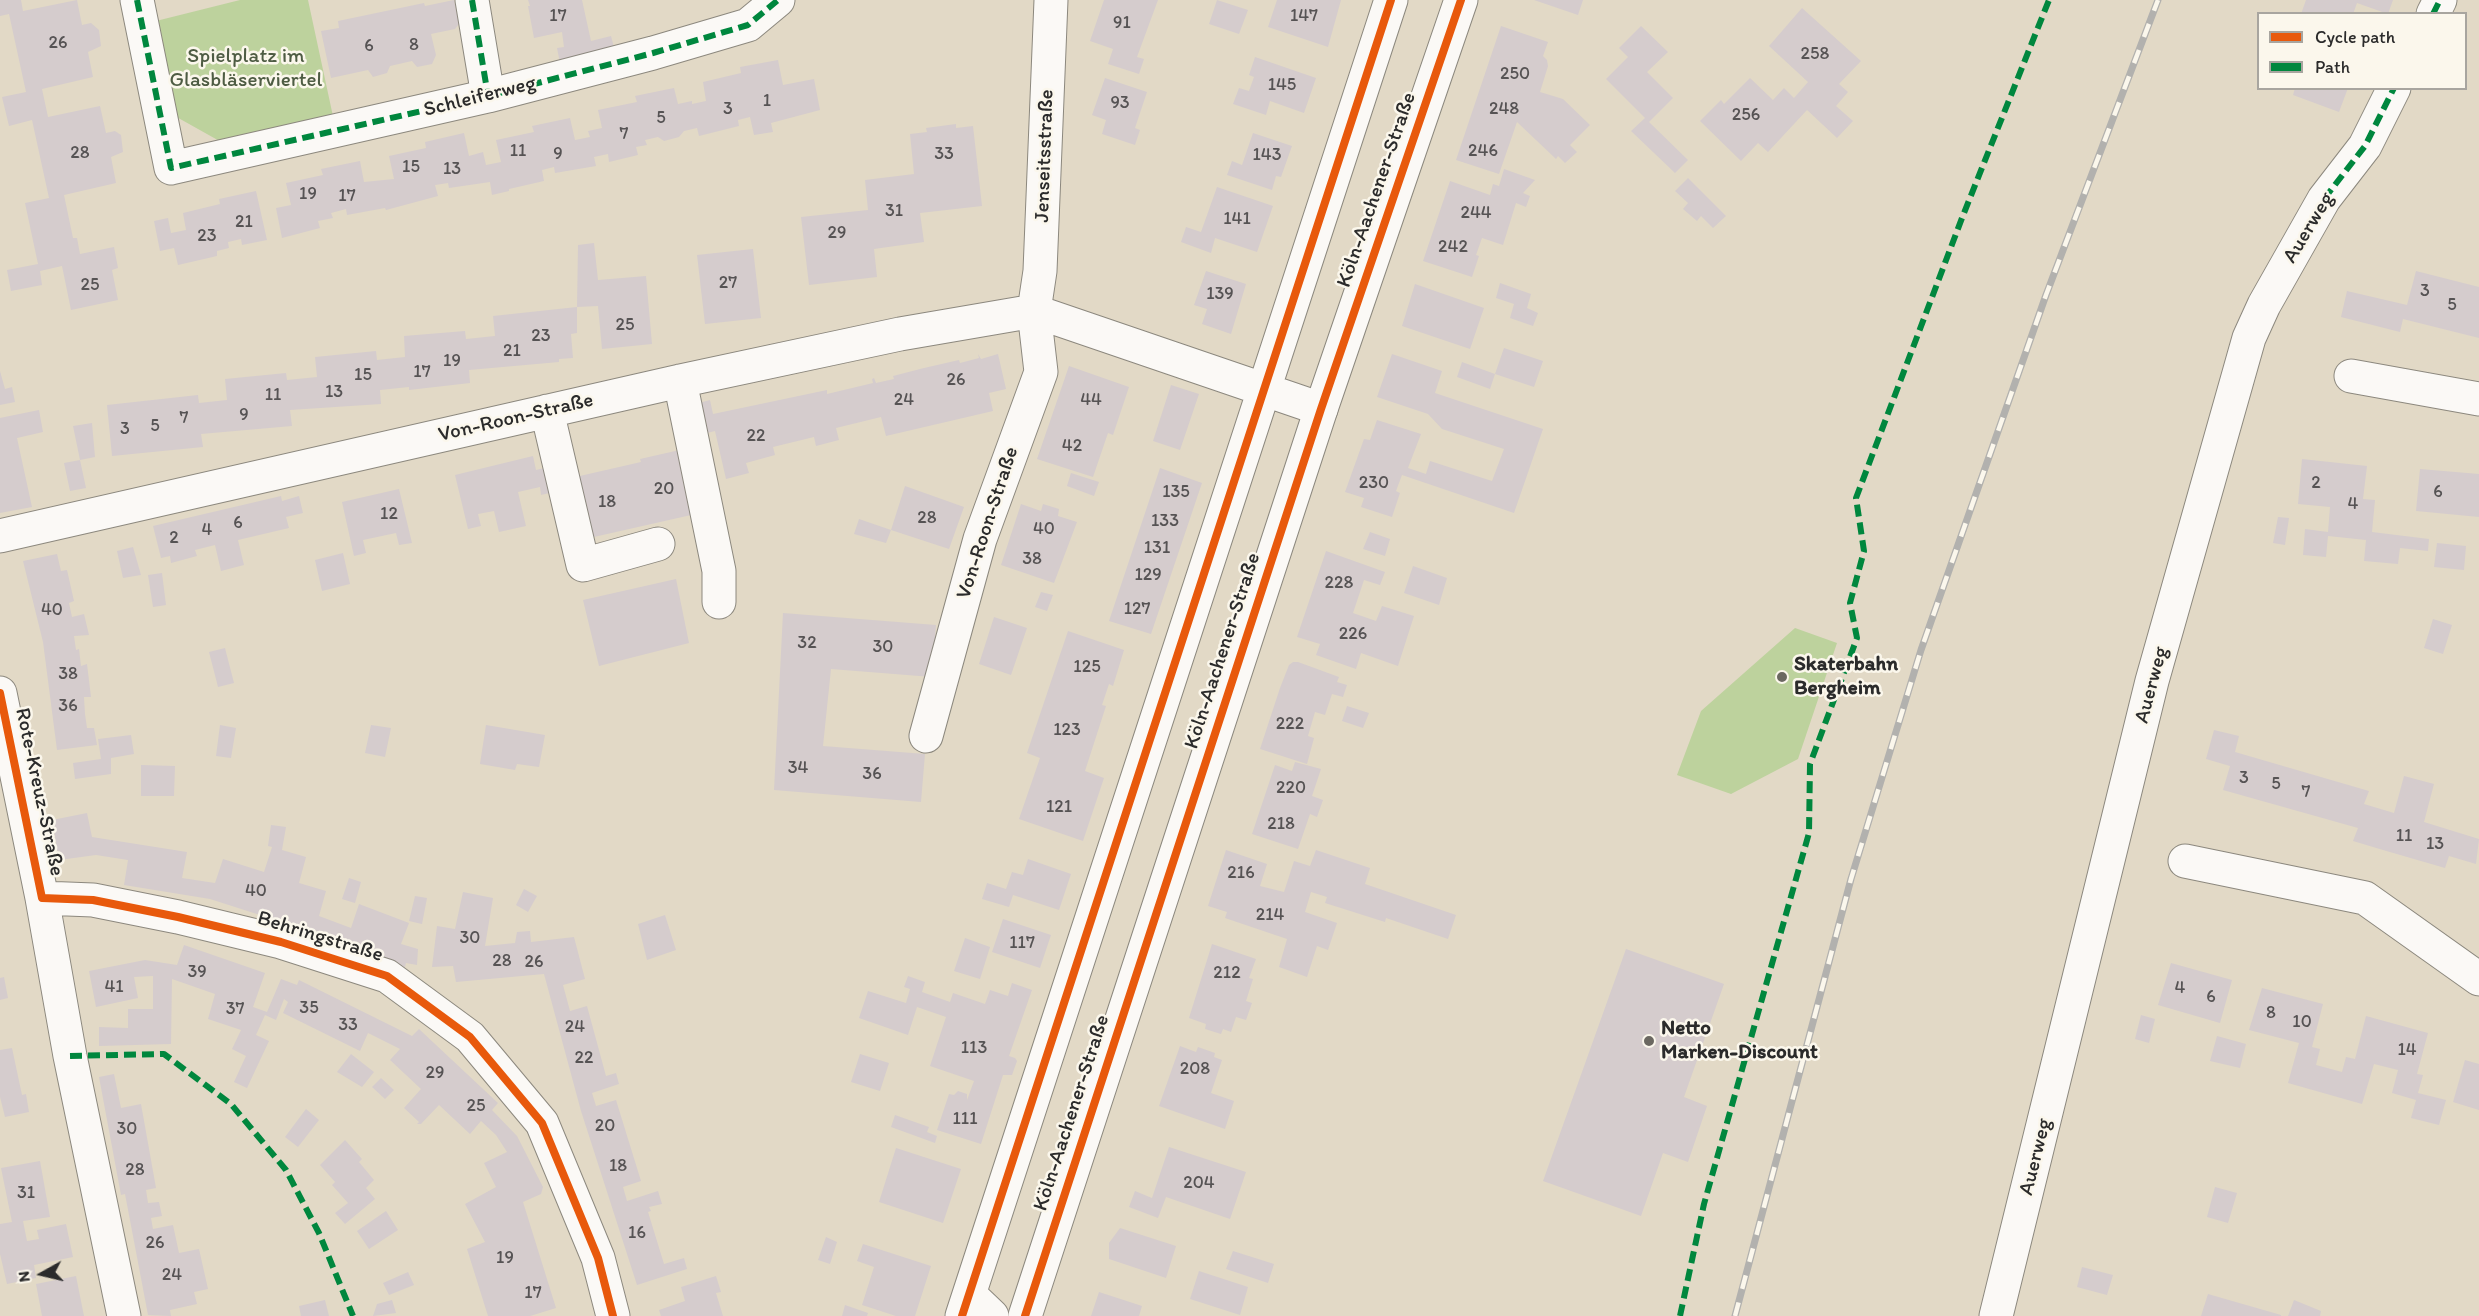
<!DOCTYPE html>
<meta charset="utf-8">
<style>
body{margin:0}
#map{position:relative;width:2479px;height:1316px;overflow:hidden;background:#e2d9c6;font-family:Itim,sans-serif}
canvas{display:block}
.legend{position:absolute;left:2257px;top:12px;width:210px;height:78px;box-sizing:border-box;background:#fbf7ec;border:2px solid #a8a59f;margin:0;padding:8px 10px;list-style:none;font-size:18px;color:#2b2b2b}
.legend li{display:flex;align-items:center;gap:12px;height:30px}
.legend b{width:30px;border:2px solid #a8a59f}
.north{position:absolute;left:12px;top:1244px;width:60px;height:60px;-webkit-text-stroke:4px #fbf7ec;paint-order:stroke;rotate:262deg;font-size:16px;font-weight:700;line-height:24px;text-align:center;color:#2b2b2b}
.north::after{content:'';display:block;margin:auto;width:21px;height:27px;background:#2b2b2b;clip-path:polygon(50% 0,100% 100%,50% 72%,0 100%)}
</style>
<div id="map">
<canvas width="2479" height="1316"></canvas>
<ul class="legend">
<li><b style="height:8px;background:#e8590c"></b>Cycle path</li>
<li><b style="height:8px;background:#00873e"></b>Path</li>
</ul>
<div class="north">N</div>
</div>
<script>
const ctx = document.querySelector('canvas').getContext('2d');
ctx.lineJoin = 'round';
function paint(path, color) {
  ctx.fillStyle = color;
  ctx.fill(path, 'evenodd');
}
function shape(rows) {
  const path = new Path2D();
  for (const r of rows) {
    path.moveTo(r[0], r[1]);
    for (let i = 2; i < r.length; i += 2) path.lineTo(r[i], r[i + 1]);
  }
  return path;
}
function stroke(path, color, width, dash) {
  ctx.strokeStyle = color;
  ctx.lineWidth = width;
  ctx.lineCap = dash ? 'butt' : 'round';
  ctx.setLineDash(dash || []);
  ctx.stroke(path);
}
function drawText(font, color, halo, rows, align = 'center') {
  ctx.font = font + ' Itim,sans-serif';
  ctx.lineWidth = 5;
  ctx.setLineDash([]);
  ctx.textBaseline = 'middle';
  ctx.strokeStyle = halo;
  ctx.fillStyle = color;
  for (const [text, x, y, turn = 0] of rows) {
    ctx.save();
    ctx.translate(x, y);
    ctx.rotate((+turn || 0) * Math.PI / 180);
    ctx.textAlign = isNaN(turn) ? turn : align;
    if (halo) ctx.strokeText(text, 0, 0);
    ctx.fillText(text, 0, 0);
    ctx.restore();
  }
}
paint(shape([
 [240,0,308,0,334,121,223,143,173,115,152,22],
 [1795,628,1837,643,1798,759,1731,794,1677,775,1701,711]
]), '#bdd29d');
paint(shape([
 [0,0,21,0,23,11,77,0,82,25,91,23,99,30,101,46,88,52,93,77,42,89,48,117,100,106,106,133,115,131,121,135,123,152,111,157,116,183,64,195,73,238,77,238,80,254,114,247,118,268,112,270,118,300,71,310,62,266,40,271,42,285,11,291,7,270,38,264,25,203,49,198,32,120,9,126,2,97,26,92,9,14,0,16],
 [454,0,459,24,455,29,431,34,436,55,432,64,417,67,412,61,390,66,387,73,373,77,368,70,331,78,321,31,339,28,338,21,424,3,425,6],
 [528,0,582,0,591,41,611,36,615,51,560,63,557,48,564,47,562,32,534,38,528,6,530,6],
 [1104,0,1158,0,1137,57,1144,59,1139,74,1108,64,1113,49,1090,41],
 [1217,0,1248,10,1239,34,1209,24],
 [1277,0,1341,0,1328,47,1268,27],
 [1534,0,1583,0,1578,15],
 [2306,0,2393,0,2388,14,2357,3,2353,14,2301,14],
 [1802,8,1861,61,1839,84,1848,92,1836,106,1853,121,1837,138,1807,110,1768,152,1758,143,1741,161,1700,121,1721,100,1724,104,1750,78,1773,100,1784,88,1794,98,1808,82,1769,46],
 [1501,26,1548,42,1543,56,1547,60,1548,66,1540,92,1563,99,1590,125,1570,145,1577,152,1565,163,1558,156,1556,159,1517,122,1499,174,1456,160],
 [1641,26,1668,52,1647,72,1673,98,1649,122,1688,160,1675,173,1631,131,1645,118,1606,79,1628,57,1619,48],
 [1255,57,1316,78,1304,113,1270,101,1266,115,1233,104,1239,88,1249,91,1254,77,1249,75],
 [778,60,783,85,814,79,820,110,771,123,773,132,754,135,750,117,738,120,739,126,699,136,697,128,684,131,679,137,664,141,658,137,645,140,647,145,636,147,638,155,609,162,608,154,594,157,596,166,555,173,554,167,542,170,544,181,509,189,509,191,492,195,490,182,449,188,448,183,435,185,438,196,386,210,385,208,347,215,346,209,331,213,333,218,318,221,320,228,282,238,276,208,291,205,286,183,323,175,321,169,360,161,364,182,394,179,389,156,426,148,425,142,464,133,469,156,483,152,486,165,501,162,496,140,534,132,532,126,570,118,575,140,590,137,588,131,602,128,598,110,637,102,635,96,674,88,678,104,692,101,692,104,706,101,703,82,741,73,740,67],
 [1105,78,1147,92,1135,128,1140,130,1135,145,1102,134,1106,120,1092,115],
 [2295,88,2348,88,2339,112,2293,95],
 [956,124,956,128,973,126,982,206,920,213,924,242,874,249,877,277,809,285,801,217,868,210,865,180,914,174,910,134,927,132,926,128],
 [1253,133,1292,146,1281,177,1276,176,1272,190,1227,175,1232,161,1242,165],
 [1504,169,1535,180,1523,193,1530,196,1526,207,1516,203,1503,245,1482,238,1476,255,1479,256,1472,277,1423,261,1450,181,1490,195,1493,184,1499,186],
 [1688,178,1726,216,1713,228,1701,216,1697,221,1683,209,1688,203,1675,191],
 [1217,187,1273,206,1257,252,1215,238,1211,253,1181,242,1186,227,1201,232],
 [256,191,267,240,242,245,241,239,228,242,229,248,217,251,217,256,178,265,174,248,160,251,154,221,168,218,171,233,186,230,183,213,220,204,219,199],
 [594,243,598,280,646,276,652,344,602,349,598,306,577,307,577,333,571,334,573,358,559,359,559,362,469,370,470,383,409,390,409,387,380,390,381,404,290,410,292,426,201,434,203,447,112,456,107,405,198,395,199,403,227,400,225,379,286,373,287,380,317,377,315,357,376,351,377,360,405,357,404,336,465,331,466,339,495,336,493,316,577,307,578,245],
 [753,249,761,318,705,324,697,255],
 [1206,271,1246,284,1231,334,1202,324,1207,309,1194,305],
 [2416,271,2479,287,2479,338,2403,319,2400,332,2341,317,2347,291,2407,305],
 [1500,283,1531,294,1527,308,1538,313,1533,326,1510,318,1514,304,1496,298],
 [1415,284,1484,308,1470,349,1402,326],
 [1504,348,1543,361,1534,387,1495,374],
 [978,354,981,359,998,354,1006,389,989,393,993,411,886,436,881,417,836,428,839,440,816,446,814,437,773,447,775,455,746,463,749,473,726,479,715,431,699,435,691,405,710,400,713,414,827,390,827,394,873,383,872,379,874,378,876,383,894,379,893,376,924,368,959,360,960,363,979,358],
 [1392,354,1442,371,1435,393,1543,429,1514,513,1402,475,1396,491,1400,493,1392,517,1361,507,1364,498,1345,492,1364,439,1370,440,1377,420,1421,434,1408,468,1426,474,1430,461,1492,481,1504,449,1442,429,1428,414,1377,397],
 [1462,362,1495,374,1490,389,1457,377],
 [1069,366,1129,387,1113,435,1108,433,1093,477,1037,459],
 [0,371,5,389,12,387,15,402,0,405],
 [1171,385,1199,394,1180,450,1153,441],
 [39,410,43,432,17,438,32,507,0,513,0,418],
 [92,423,95,457,80,460,73,426],
 [684,449,700,513,585,539,571,478,641,462,640,459],
 [533,456,536,470,552,466,558,491,541,495,540,487,518,492,526,526,499,532,494,511,478,514,481,526,468,529,455,475],
 [2302,459,2367,466,2363,499,2375,500,2372,532,2429,539,2428,551,2400,548,2398,564,2364,561,2366,540,2328,536,2326,557,2303,555,2305,529,2328,532,2330,507,2298,504],
 [80,460,86,488,70,491,64,463],
 [1160,468,1202,483,1151,634,1109,621],
 [2420,469,2479,474,2479,517,2416,511],
 [1071,473,1099,482,1094,496,1067,486],
 [905,486,964,507,949,549,891,530],
 [399,489,412,543,399,545,396,533,363,540,366,553,354,556,342,502],
 [281,496,282,501,299,496,303,513,286,517,289,528,238,540,244,565,221,571,215,545,195,550,197,556,171,563,170,556,161,558,153,526],
 [1021,504,1041,511,1043,504,1059,509,1058,516,1077,522,1054,583,1001,565],
 [2278,517,2289,518,2285,545,2273,543],
 [859,519,891,530,886,543,854,534],
 [1370,532,1390,539,1385,556,1363,549],
 [2437,543,2466,546,2464,570,2434,567],
 [133,547,141,575,123,578,117,551],
 [1326,551,1385,572,1380,585,1364,580,1353,613,1376,621,1382,606,1414,616,1398,666,1361,653,1356,669,1316,655,1320,644,1297,637],
 [343,553,350,584,322,591,315,560],
 [57,554,61,571,67,570,74,601,69,603,72,617,84,614,89,635,74,636,76,650,79,649,81,666,87,664,91,697,84,697,85,714,87,728,94,728,97,745,57,750,43,642,23,561],
 [1413,566,1447,578,1439,605,1404,593],
 [162,573,166,605,153,607,148,575],
 [676,579,689,643,599,666,583,600],
 [1041,592,1053,595,1047,611,1035,607],
 [783,613,936,625,932,677,831,669,823,746,925,754,921,802,774,790],
 [994,617,1027,628,1011,675,979,664],
 [2433,619,2452,625,2443,654,2424,648],
 [1068,631,1124,650,1113,686,1109,684,1102,705,1106,706,1085,771,1104,778,1083,841,1019,819,1040,758,1027,753],
 [225,648,234,683,218,687,209,652],
 [1293,662,1298,662,1339,677,1337,682,1347,685,1343,697,1332,694,1325,715,1315,712,1308,736,1314,738,1307,764,1260,749,1280,688,1289,665],
 [1347,706,1369,713,1363,728,1342,721],
 [220,725,236,728,231,758,216,756],
 [371,725,391,728,385,757,365,753],
 [486,725,545,735,539,767,517,764,515,770,480,764],
 [2214,730,2239,736,2235,752,2369,791,2364,804,2394,813,2404,776,2434,784,2424,822,2479,839,2476,864,2449,856,2445,868,2383,850,2353,841,2358,828,2223,790,2230,766,2206,759],
 [131,735,134,754,111,758,111,774,75,779,73,763,101,759,98,739],
 [1295,762,1321,769,1312,796,1323,800,1317,817,1310,814,1298,849,1252,834,1275,765,1292,771],
 [141,765,175,766,174,796,141,796],
 [87,813,92,837,187,852,182,878,215,883,223,859,264,872,272,847,268,846,271,825,286,827,282,850,306,857,299,883,326,891,319,916,351,928,359,904,409,923,401,944,418,949,417,965,406,963,405,967,313,932,210,899,124,885,128,860,96,855,59,860,52,820],
 [1226,850,1267,864,1260,886,1284,892,1294,861,1310,866,1316,850,1370,868,1365,884,1456,915,1448,939,1386,918,1385,922,1325,903,1327,897,1311,892,1305,912,1337,923,1328,950,1317,946,1307,977,1279,967,1287,939,1225,918,1227,912,1208,906],
 [1028,859,1071,874,1059,910,1013,895,1009,907,982,899,987,883,1006,889,1012,872,1023,875],
 [349,878,361,882,355,903,342,899],
 [524,889,537,896,528,912,516,905],
 [463,892,493,898,485,946,515,943,517,932,530,931,531,942,574,937,585,979,563,985,570,1011,587,1006,606,1076,616,1073,619,1084,592,1093,596,1106,616,1100,641,1181,623,1187,627,1201,658,1191,662,1204,649,1207,651,1211,648,1212,664,1264,684,1258,687,1269,637,1285,581,1111,544,974,456,982,453,966,432,967,437,926,455,929],
 [415,896,427,898,422,924,409,921],
 [665,915,676,950,647,960,638,924],
 [1003,919,1051,935,1040,968,992,952],
 [965,938,990,947,980,979,954,971],
 [1212,944,1256,959,1249,978,1253,979,1246,1001,1252,1003,1246,1020,1236,1017,1231,1032,1223,1029,1221,1034,1205,1029,1206,1024,1189,1018],
 [184,945,265,973,253,1007,267,1012,281,979,297,985,299,980,412,1036,419,1029,498,1103,492,1110,517,1136,543,1187,541,1194,523,1202,556,1308,530,1316,488,1316,467,1249,485,1242,465,1204,496,1187,484,1163,507,1152,496,1135,481,1121,470,1134,439,1105,421,1124,417,1124,419,1122,404,1108,421,1089,390,1060,400,1049,368,1033,360,1051,283,1013,288,1002,284,999,276,1020,265,1015,256,1035,269,1041,247,1088,234,1082,246,1056,232,1049,241,1030,208,1019,215,994,172,979,171,1044,99,1046,99,1027,128,1028,128,1009,153,1009,153,976,134,977,138,998,96,1007,89,971,145,960,177,965],
 [1626,949,1724,984,1684,1097,1707,1106,1688,1162,1663,1153,1641,1216,1543,1181],
 [2171,963,2232,980,2220,1023,2158,1005],
 [908,976,925,982,922,992,950,1002,953,993,985,1004,990,990,1008,996,1012,983,1032,990,1009,1056,1015,1058,1017,1061,1012,1075,1003,1075,981,1144,937,1130,949,1094,954,1095,958,1091,967,1094,967,1100,974,1081,930,1066,946,1017,917,1007,908,1035,859,1018,868,991,906,1003,910,989,904,987],
 [4,977,8,998,0,1000,0,978],
 [2262,988,2323,1004,2312,1047,2320,1049,2316,1065,2342,1072,2346,1057,2355,1059,2366,1016,2428,1033,2417,1074,2423,1075,2418,1093,2446,1100,2439,1125,2411,1118,2416,1100,2392,1093,2398,1070,2374,1064,2362,1104,2288,1083,2299,1043,2249,1030],
 [2141,1015,2155,1019,2149,1043,2135,1039],
 [2217,1036,2246,1044,2240,1068,2210,1061],
 [1180,1046,1196,1052,1198,1047,1215,1053,1214,1057,1222,1060,1211,1093,1234,1101,1225,1129,1159,1106],
 [12,1048,22,1095,26,1094,29,1112,5,1117,0,1097,0,1050],
 [351,1054,374,1072,362,1087,337,1072],
 [860,1054,889,1063,880,1091,851,1082],
 [2465,1060,2479,1064,2479,1110,2453,1102],
 [114,1074,121,1108,141,1104,156,1188,146,1190,148,1203,159,1202,162,1216,151,1218,153,1229,173,1225,179,1253,199,1249,208,1289,194,1292,197,1304,170,1310,171,1316,148,1315,125,1194,121,1195,99,1077],
 [381,1078,394,1090,385,1099,372,1087],
 [306,1109,319,1120,298,1147,285,1137],
 [895,1115,929,1127,927,1132,937,1136,935,1143,891,1127],
 [345,1140,362,1159,359,1162,374,1180,366,1188,375,1199,345,1224,335,1213,348,1203,332,1185,335,1182,320,1165],
 [1169,1147,1246,1172,1230,1219,1166,1197,1158,1218,1129,1207,1135,1191,1152,1198],
 [896,1148,961,1169,943,1223,879,1202],
 [40,1161,50,1217,23,1221,27,1241,39,1239,37,1230,66,1224,73,1257,34,1265,36,1278,7,1284,0,1254,0,1224,12,1222,1,1168],
 [2215,1187,2237,1193,2228,1223,2207,1217],
 [386,1211,398,1230,369,1249,357,1231],
 [1120,1228,1176,1246,1166,1278,1109,1259,1109,1243],
 [826,1237,837,1242,830,1264,818,1260],
 [863,1244,931,1266,915,1316,896,1316,862,1305,874,1267,857,1261],
 [1233,1251,1274,1264,1268,1283,1226,1269],
 [2082,1267,2113,1275,2107,1295,2077,1287],
 [1199,1271,1248,1287,1240,1315,1190,1299],
 [408,1272,414,1285,389,1295,383,1283],
 [76,1276,84,1316,42,1316,36,1284],
 [716,1276,721,1292,716,1293,723,1316,661,1316,659,1310,685,1301,681,1287],
 [1099,1292,1142,1306,1139,1316,1091,1316],
 [2208,1294,2281,1315,2281,1316,2201,1316],
 [325,1300,329,1316,301,1316,299,1306],
 [392,1300,396,1313,373,1316,377,1304],
 [2294,1300,2321,1311,2320,1316,2288,1316],
 [845,1305,868,1313,867,1316,842,1316]
]), '#d5cccd');
const minor = shape([
 [137,0,171,168,488,96,653,53,748,25,778,0],
 [472,0,488,96],
 [2433,14,2440,0],
 [2351,376,2479,399],
 [680,381,719,571,719,602],
 [547,411,583,565,658,544],
 [0,536,680,381,900,334,1034,311,1321,409],
 [0,693,42,898,70,1056,124,1316],
 [926,736,980,539,1041,372,1034,311,1040,271,1051,0],
 [2185,861,2365,898,2479,979],
 [42,898,93,900,178,917,281,942,387,976,470,1037,542,1123,598,1258,613,1316],
 [970,1295,992,1316],
 [962,1316,1391,0],
 [1996,1316,2152,681,2249,338,2264,305,2324,199,2365,146,2394,88]
]);
const major = shape([
 [1025,1316,1321,409,1461,0]
]);
stroke(minor, '#8c887e', 35);
stroke(major, '#8c887e', 35);
stroke(minor, '#fbf9f6', 33);
stroke(major, '#fbf9f6', 33);
const rail = shape([
 [1735,1316,1851,879,1921,650,2046,295,2158,0]
]);
stroke(rail, '#b2b1ae', 7);
stroke(rail, '#fbf7ec', 4.5, [14]);
stroke(shape([
 [137,0,171,168,488,96,653,53,748,25,778,0],
 [472,0,488,96],
 [2433,14,2440,0],
 [2324,199,2365,146,2394,88],
 [70,1056,164,1054,231,1104,286,1170,319,1233,353,1316],
 [1680,1316,1704,1204,1809,833,1810,764,1857,638,1850,603,1864,551,1856,498,1962,218,2049,0]
]), '#00873e', 6, [12, 6]);
stroke(shape([
 [0,693,42,898,93,900,178,917,281,942,387,976,470,1037,542,1123,598,1258,613,1316],
 [962,1316,1391,0],
 [1025,1316,1321,409,1461,0]
]), '#e8590c', 8);
for (const [x, y, r, color] of [
 [1782,677,6,"#6b6861"],
 [1649,1041,6,"#6b6861"]
]) {
  const dot = new Path2D();
  dot.arc(x, y, r, 0, 2 * Math.PI);
  ctx.fillStyle = color;
  ctx.fill(dot);
  stroke(dot, '#fbf7ec', 2);
}
drawText('18px', '#565354', null, [
 ["17",558,16],
 ["147",1304,16],
 ["91",1122,23],
 ["26",58,43],
 ["8",414,45],
 ["6",369,46],
 ["258",1815,54],
 ["250",1515,74],
 ["145",1282,85],
 ["1",767,101],
 ["93",1120,103],
 ["3",728,109],
 ["248",1504,109],
 ["256",1746,115],
 ["5",661,118],
 ["7",624,134],
 ["11",518,151],
 ["246",1483,151],
 ["28",80,153],
 ["9",558,154],
 ["33",944,154],
 ["143",1267,155],
 ["15",411,167],
 ["13",452,169],
 ["19",308,194],
 ["17",347,196],
 ["31",894,211],
 ["244",1476,213],
 ["141",1237,219],
 ["21",244,222],
 ["29",837,233],
 ["23",207,236],
 ["242",1453,247],
 ["27",728,283],
 ["25",90,285],
 ["3",2425,291],
 ["139",1220,294],
 ["5",2452,305],
 ["25",625,325],
 ["23",541,336],
 ["21",512,351],
 ["19",452,361],
 ["17",422,372],
 ["15",363,375],
 ["26",956,380],
 ["13",334,392],
 ["11",273,395],
 ["24",904,400],
 ["44",1091,400],
 ["9",244,415],
 ["7",184,418],
 ["5",155,426],
 ["3",125,429],
 ["22",756,436],
 ["42",1072,446],
 ["230",1374,483],
 ["2",2316,483],
 ["20",664,489],
 ["135",1176,492],
 ["6",2438,492],
 ["18",607,502],
 ["4",2353,504],
 ["12",389,514],
 ["28",927,518],
 ["133",1165,521],
 ["6",238,523],
 ["40",1044,529],
 ["4",207,530],
 ["2",174,538],
 ["131",1157,548],
 ["38",1032,559],
 ["129",1148,575],
 ["228",1339,583],
 ["127",1137,609],
 ["40",52,610],
 ["226",1353,634],
 ["32",807,643],
 ["30",883,647],
 ["125",1087,667],
 ["38",68,674],
 ["36",68,706],
 ["222",1290,724],
 ["123",1067,730],
 ["34",798,768],
 ["36",872,774],
 ["3",2244,778],
 ["5",2276,784],
 ["220",1291,788],
 ["7",2306,792],
 ["121",1059,807],
 ["218",1281,824],
 ["11",2404,836],
 ["13",2435,844],
 ["216",1241,873],
 ["40",256,891],
 ["214",1270,915],
 ["30",470,938],
 ["117",1022,943],
 ["28",502,961],
 ["26",534,962],
 ["39",197,972],
 ["212",1227,973],
 ["41",114,987],
 ["4",2180,988],
 ["6",2211,997],
 ["35",309,1008],
 ["37",235,1009],
 ["8",2271,1013],
 ["10",2302,1022],
 ["33",348,1025],
 ["24",575,1027],
 ["113",974,1048],
 ["14",2407,1050],
 ["22",584,1058],
 ["208",1195,1069],
 ["29",435,1073],
 ["25",476,1106],
 ["111",965,1119],
 ["20",605,1126],
 ["30",127,1129],
 ["18",618,1166],
 ["28",135,1170],
 ["204",1199,1183],
 ["31",26,1193],
 ["16",637,1233],
 ["26",155,1243],
 ["19",505,1258],
 ["24",172,1275],
 ["17",533,1293]
]);
drawText('21px', '#4e5c43', '#fbf7ec', [
 ["Spielplatz im",246,57],
 ["Glasbläserviertel",246,81]
]);
drawText('21px', '#2b2b2b', '#fbf7ec', [
 ["Schleiferweg",480,97,-14],
 ["Jenseitsstraße",1045,156,-88],
 ["Köln-Aachener-Straße",1377,190,-71],
 ["Auerweg",2309,228,-59],
 ["Von-Roon-Straße",516,418,-13],
 ["Von-Roon-Straße",988,523,-72],
 ["Köln-Aachener-Straße",1223,651,-72],
 ["Auerweg",2152,685,-75],
 ["Rote-Kreuz-Straße",39,792,78],
 ["Behringstraße",320,937,17],
 ["Köln-Aachener-Straße",1072,1113,-72],
 ["Auerweg",2036,1157,-76]
]);
drawText('bold 21px', '#2b2b2b', '#fbf7ec', [
 ["Skaterbahn",1794,665],
 ["Bergheim",1794,689],
 ["Netto",1661,1029],
 ["Marken-Discount",1661,1053]
], 'left');
</script>
